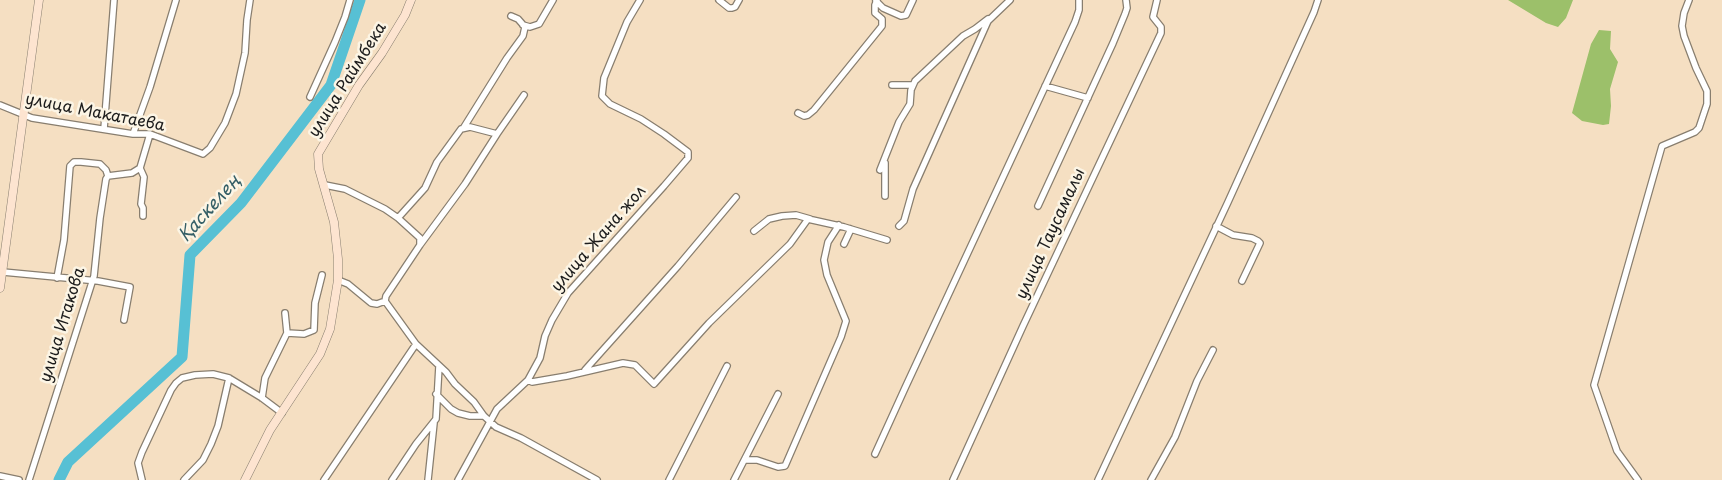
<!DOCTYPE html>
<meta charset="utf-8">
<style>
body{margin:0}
canvas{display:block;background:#f5dfc2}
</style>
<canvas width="1722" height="480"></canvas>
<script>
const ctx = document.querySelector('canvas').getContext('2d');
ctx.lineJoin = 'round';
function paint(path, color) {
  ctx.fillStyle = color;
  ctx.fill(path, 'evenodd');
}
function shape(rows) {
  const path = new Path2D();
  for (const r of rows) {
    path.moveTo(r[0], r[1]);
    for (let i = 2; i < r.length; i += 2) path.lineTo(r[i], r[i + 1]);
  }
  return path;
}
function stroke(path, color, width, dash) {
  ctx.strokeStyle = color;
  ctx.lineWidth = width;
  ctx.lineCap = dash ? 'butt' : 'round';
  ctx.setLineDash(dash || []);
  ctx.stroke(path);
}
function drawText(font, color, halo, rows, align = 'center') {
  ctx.font = font + ' "Playpen Sans",sans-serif';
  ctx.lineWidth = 5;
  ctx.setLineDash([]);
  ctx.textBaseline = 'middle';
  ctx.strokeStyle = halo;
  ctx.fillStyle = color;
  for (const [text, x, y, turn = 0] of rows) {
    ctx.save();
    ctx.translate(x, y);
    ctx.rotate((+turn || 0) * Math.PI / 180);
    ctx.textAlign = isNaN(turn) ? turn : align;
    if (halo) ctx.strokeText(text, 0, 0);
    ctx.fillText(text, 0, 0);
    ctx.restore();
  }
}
paint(shape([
 [1508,0,1573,0,1566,18,1558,27,1546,23],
 [1599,30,1611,31,1610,49,1618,62,1610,89,1611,106,1609,124,1603,125,1582,121,1572,113,1591,44]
]), '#9cc06a');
stroke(shape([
 [59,480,68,462,182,357,190,255,241,203,331,85,360,0]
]), '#57c0d4', 11);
const street = shape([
 [640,0,627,22,604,78,602,96,610,104,641,119,664,134,688,152,688,158,664,186,568,293,552,320,545,336,540,358,528,380,532,382,567,376,623,363,635,365,654,384,709,323,790,244,808,219,844,227,887,240],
 [719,0,729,8,732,8,735,7,739,0],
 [876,1,883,8,901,16,906,15,913,0],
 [523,25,530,27,539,24,553,0],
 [892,85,913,85],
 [1045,86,1088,98],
 [310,97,335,42,345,17,350,0],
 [0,105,32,118,133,134,150,134,203,154,210,148,225,123,236,94,245,53,247,20,250,0],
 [798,113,804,116,808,115,814,110,882,26,882,19,875,13,875,5,877,0],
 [464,127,507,58,523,36,525,27,518,19,511,16],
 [104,129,114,0],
 [133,134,150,87,176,0],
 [140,168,144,177,141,204,143,208,143,216],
 [880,170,899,122,910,104,911,90,915,81,963,36,975,29,988,19],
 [108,176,132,173,140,168,150,134],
 [325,185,345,189,385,209,398,218,420,238,420,245,386,296,385,301,416,344,446,372,455,384,474,402,484,416,496,427,521,438,597,480],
 [885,196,885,163],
 [1038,206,1113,43,1125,14,1127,8,1126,0],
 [398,218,425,188,437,162,461,129,470,127,497,134,524,95],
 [899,226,904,221,913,189,988,21,1010,0],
 [1216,226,1233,235,1252,238,1258,241,1260,243,1242,281],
 [754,231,769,219,782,216,796,215,810,219],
 [844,244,851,229],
 [420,245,465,184,497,134],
 [3,272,98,281,130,287,124,320],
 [57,278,64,240,70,166,74,162,81,162,100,164,106,170,108,176],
 [338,280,348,284,371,303,377,304,385,301],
 [287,333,304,334,314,330,315,303,322,275],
 [585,370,678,266,736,197],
 [436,394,451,409,458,413,470,416,484,416],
 [262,398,265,378,287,333,285,313],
 [875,454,905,388,1075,22,1079,10,1079,0],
 [745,460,757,460,778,467,785,466,841,337,846,321,827,275,824,260,828,242,839,225],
 [0,476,19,480],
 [29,480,94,276,100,218,106,179,108,176],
 [142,480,138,463,142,452,171,390,176,383,182,378,195,375,213,374,229,378,262,398,282,413],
 [184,480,203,460,211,444,218,426,229,378],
 [324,480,416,344],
 [392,480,416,444,436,419,439,366],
 [428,480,434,423],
 [458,480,497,409,528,380],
 [669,480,727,366],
 [734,480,778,394],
 [953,480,1023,326,1161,33,1161,27,1153,17,1157,0],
 [1098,480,1228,202,1314,12,1318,0],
 [1151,480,1175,437,1197,381,1213,350],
 [1638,480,1617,451,1594,385,1662,146,1695,132,1699,128,1707,104,1707,91,1696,68,1684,36,1682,26,1684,13,1689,0]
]);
const secondary = shape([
 [0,288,39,0],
 [245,480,270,430,320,354,330,329,338,280,338,259,334,222,319,169,318,154,359,85,382,53,405,15,411,0]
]);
stroke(street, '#887e6f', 8);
stroke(secondary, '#887e6f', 9);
stroke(street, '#fff', 5.5);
stroke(secondary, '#fde4d0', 8);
drawText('16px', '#1c1c1c', '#fcf5e5', [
 ["улица Раймбека",348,80,-58],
 ["улица Макатаева",95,113,11],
 ["улица Таусамалы",1051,234,-65],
 ["улица Жана жол",599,239,-49],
 ["улица Итакова",63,325,-73]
]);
drawText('italic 18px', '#345e66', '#fcf5e5', [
 ["Қаскелең",210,209,-48]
]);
</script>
